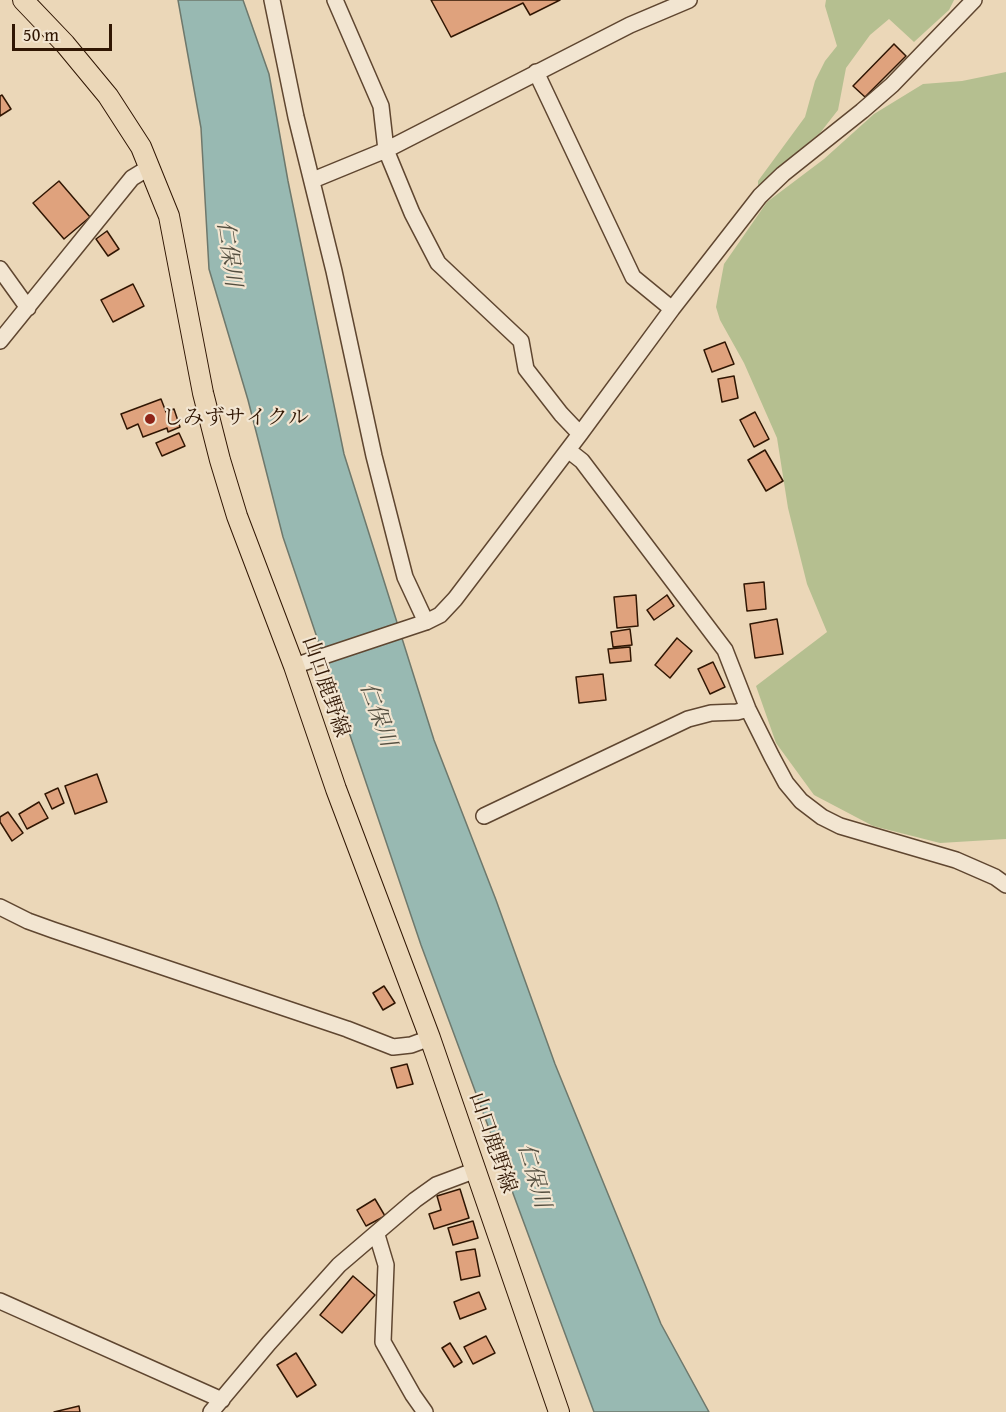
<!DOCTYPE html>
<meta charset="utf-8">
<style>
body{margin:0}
#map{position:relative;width:1006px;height:1412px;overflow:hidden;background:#ebd7b8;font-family:"Gentium Book Plus",serif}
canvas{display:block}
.scale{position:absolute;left:12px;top:24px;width:100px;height:27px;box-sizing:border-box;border:3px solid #301603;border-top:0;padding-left:8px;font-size:18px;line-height:21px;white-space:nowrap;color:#301603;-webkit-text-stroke:4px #f2e5d1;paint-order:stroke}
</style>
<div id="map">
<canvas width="1006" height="1412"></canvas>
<div class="scale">50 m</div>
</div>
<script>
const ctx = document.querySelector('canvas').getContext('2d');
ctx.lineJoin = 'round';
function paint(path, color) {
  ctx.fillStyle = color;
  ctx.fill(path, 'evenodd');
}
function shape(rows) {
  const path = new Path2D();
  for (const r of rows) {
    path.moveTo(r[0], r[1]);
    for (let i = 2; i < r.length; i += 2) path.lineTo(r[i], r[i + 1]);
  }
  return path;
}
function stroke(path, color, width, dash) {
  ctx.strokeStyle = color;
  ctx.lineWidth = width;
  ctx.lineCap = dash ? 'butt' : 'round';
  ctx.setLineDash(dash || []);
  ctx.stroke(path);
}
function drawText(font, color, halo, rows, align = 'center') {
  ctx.font = font + ' "Gentium Book Plus","Noto Serif JP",serif';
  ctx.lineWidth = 4.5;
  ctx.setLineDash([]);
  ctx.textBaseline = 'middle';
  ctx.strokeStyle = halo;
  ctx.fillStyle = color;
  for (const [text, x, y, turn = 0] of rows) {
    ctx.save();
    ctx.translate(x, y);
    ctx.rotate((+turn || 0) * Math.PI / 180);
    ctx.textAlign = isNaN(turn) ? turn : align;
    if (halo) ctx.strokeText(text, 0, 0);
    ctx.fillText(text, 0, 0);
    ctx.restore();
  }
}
paint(shape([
 [826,0,954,0,949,10,914,42,889,19,870,35,846,68,838,110,820,133,781,165,758,190,758,181,805,117,815,81,825,61,837,46,825,6],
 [1006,72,1006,839,940,843,873,826,814,795,776,743,756,686,827,632,807,584,788,508,777,438,744,363,720,320,716,307,724,264,767,202,824,159,874,114,923,84,962,81]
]), '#b5bf90');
const water = shape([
 [178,0,243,0,269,74,288,181,344,454,434,740,496,900,555,1064,661,1324,709,1412,594,1412,421,945,283,537,248,400,209,269,201,128,178,0]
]);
paint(water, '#98b9b2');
stroke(water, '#6e786c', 1.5);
const building = shape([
 [431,0,560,0,530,15,523,3,451,37,431,0],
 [894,44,906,56,865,97,853,86,894,44],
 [2,95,11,109,0,116,0,96,2,95],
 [59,181,90,217,64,239,33,203,59,181],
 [107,231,119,249,108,256,96,239,107,231],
 [133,284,144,306,113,322,101,300,133,284],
 [725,342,734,364,712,372,704,350,725,342],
 [734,376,738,398,722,402,718,379,734,376],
 [161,399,166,412,174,409,180,427,168,432,167,428,143,437,138,424,127,429,121,414,161,399],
 [755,412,769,439,754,447,740,420,755,412],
 [179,433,185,446,162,456,156,443,179,433],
 [765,450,783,481,766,491,748,460,765,450],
 [764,582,766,609,747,611,744,584,764,582],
 [636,595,638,626,617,628,614,597,636,595],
 [667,595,674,606,654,620,647,610,667,595],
 [777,619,783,654,755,658,750,624,777,619],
 [630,629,632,645,613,647,611,632,630,629],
 [677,638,692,651,670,678,655,665,677,638],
 [630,647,631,661,610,663,608,649,630,647],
 [713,662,725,687,710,694,698,669,713,662],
 [603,674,606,700,579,703,576,677,603,674],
 [97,774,107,802,75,814,65,786,97,774],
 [58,788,64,803,52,809,45,794,58,788],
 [39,802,48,818,27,829,19,814,39,802],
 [8,812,23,833,12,841,0,822,0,817,8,812],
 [384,986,395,1003,383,1010,373,993,384,986],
 [407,1064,413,1084,397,1088,391,1068,407,1064],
 [460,1189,469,1218,434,1229,429,1214,441,1210,437,1196,460,1189],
 [375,1199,385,1216,366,1226,357,1210,375,1199],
 [473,1221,478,1238,453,1245,448,1228,473,1221],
 [475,1249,480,1276,461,1280,456,1252,475,1249],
 [353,1276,375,1295,342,1333,320,1315,353,1276],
 [479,1292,486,1309,460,1319,454,1302,479,1292],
 [486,1336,495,1353,473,1364,464,1347,486,1336],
 [450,1343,462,1362,454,1367,442,1348,450,1343],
 [296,1353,316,1385,297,1397,277,1365,296,1353],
 [79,1406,80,1412,54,1412,79,1406]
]);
paint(building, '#dfa27d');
stroke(building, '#301603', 1.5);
const minor = shape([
 [272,0,296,117,334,271,374,456,405,577,426,622],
 [335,0,381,106,386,150,412,213,438,263,521,341,526,369,561,414,580,434],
 [536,72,633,277,672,309],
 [313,180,386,150,630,25,689,0],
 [0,269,28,308],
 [0,341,132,178,150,167],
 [568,450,582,461,725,650,748,709,772,757,786,783,801,801,822,817,840,826,956,860,995,877,1006,885],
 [294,666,426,622,440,615,455,599,580,434,672,309,760,196,783,174,862,111,892,85,974,0],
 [484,816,688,719,711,713,737,712,748,709],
 [0,907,28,921,53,930,347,1029,393,1047,411,1045,430,1038],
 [377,1235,386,1265,383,1342,413,1395,425,1412],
 [0,1301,222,1400],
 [211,1412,269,1343,339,1265,415,1200,436,1185,476,1170]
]);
const major = shape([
 [23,0,65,44,108,96,141,147,169,216,203,393,220,460,237,516,294,666,336,789,430,1038,559,1412]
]);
stroke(minor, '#5f4630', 18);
stroke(major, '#301603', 22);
stroke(minor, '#f2e5d1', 15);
stroke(major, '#ebd7b8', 20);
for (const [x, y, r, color] of [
 [150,419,6,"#8f2418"]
]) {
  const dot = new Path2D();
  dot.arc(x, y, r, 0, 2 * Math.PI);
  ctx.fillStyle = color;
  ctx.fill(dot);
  stroke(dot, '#f2e5d1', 2);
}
drawText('21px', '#301603', '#f2e5d1', [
 ["しみずサイクル",162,419]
], 'left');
drawText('21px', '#301603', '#f2e5d1', [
 ["山口鹿野線",325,687,71],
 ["山口鹿野線",492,1143,71]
]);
drawText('italic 22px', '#544f40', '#f2e5d1', [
 ["仁保川",228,254,82],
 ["仁保川",377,715,70],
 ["仁保川",533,1176,74]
]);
</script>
